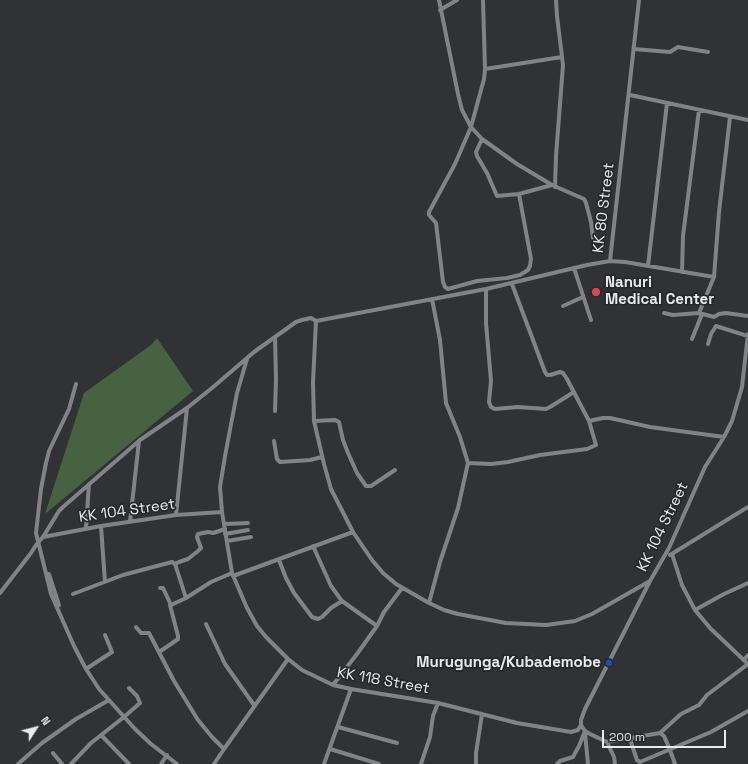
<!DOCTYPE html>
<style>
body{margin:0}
#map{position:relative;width:748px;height:764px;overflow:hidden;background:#313235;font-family:"Space Grotesk",sans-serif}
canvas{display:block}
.north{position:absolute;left:16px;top:708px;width:40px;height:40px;-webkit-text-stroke:3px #27282b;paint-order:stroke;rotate:54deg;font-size:11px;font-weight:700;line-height:16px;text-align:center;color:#e9eaeb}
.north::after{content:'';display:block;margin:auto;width:14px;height:18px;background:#e9eaeb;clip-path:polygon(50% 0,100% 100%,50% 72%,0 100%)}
.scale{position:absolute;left:602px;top:730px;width:124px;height:18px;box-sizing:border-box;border:2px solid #e9eaeb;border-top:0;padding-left:5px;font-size:12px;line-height:14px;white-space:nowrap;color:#e9eaeb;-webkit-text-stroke:3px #27282b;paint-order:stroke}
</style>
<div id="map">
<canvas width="748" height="764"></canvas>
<div class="north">N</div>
<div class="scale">200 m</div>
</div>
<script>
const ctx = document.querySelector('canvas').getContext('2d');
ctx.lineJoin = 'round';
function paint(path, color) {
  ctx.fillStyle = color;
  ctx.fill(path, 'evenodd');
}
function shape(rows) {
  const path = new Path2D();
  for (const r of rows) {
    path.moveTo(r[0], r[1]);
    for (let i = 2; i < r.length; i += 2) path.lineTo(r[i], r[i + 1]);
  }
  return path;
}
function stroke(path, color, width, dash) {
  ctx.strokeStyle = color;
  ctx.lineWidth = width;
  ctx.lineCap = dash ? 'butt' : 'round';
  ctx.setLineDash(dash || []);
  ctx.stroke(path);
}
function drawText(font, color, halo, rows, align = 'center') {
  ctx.font = font + ' "Space Grotesk",sans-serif';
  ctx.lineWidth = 3.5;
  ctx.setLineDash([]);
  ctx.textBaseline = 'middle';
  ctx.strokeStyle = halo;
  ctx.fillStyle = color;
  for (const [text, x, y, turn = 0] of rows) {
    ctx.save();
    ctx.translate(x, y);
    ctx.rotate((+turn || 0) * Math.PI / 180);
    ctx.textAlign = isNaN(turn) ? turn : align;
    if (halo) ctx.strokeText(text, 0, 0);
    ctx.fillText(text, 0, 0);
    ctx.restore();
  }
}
paint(shape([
 [157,338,193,391,45,514,84,393,151,345]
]), '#476240');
stroke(shape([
 [439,0,458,94,462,110,471,127,482,139,517,164,552,185,584,199,586,203,591,222,593,238],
 [483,0,485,69,484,79,471,127,455,164,429,212,429,215,436,223,443,282,445,287,448,289,477,281,507,278,520,275,528,270,530,266,531,259,519,194],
 [440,10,457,0],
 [634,49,670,52,678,47,708,52],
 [485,69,562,57],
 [630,95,748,120],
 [482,139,476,152,477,156,487,173,497,196,519,194,552,185],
 [555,187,556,156,563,65,557,16,556,0],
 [610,261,625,262,714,277,719,212,730,117],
 [648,266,667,103],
 [574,268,591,320],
 [682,272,683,236,699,110],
 [486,289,486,323,491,381,489,402,491,407,495,409,518,407,546,409,550,407,574,392],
 [563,306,583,297],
 [664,313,673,315,699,313,714,317,719,314,726,313,748,316],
 [699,313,714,277],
 [316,321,313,382,314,421,324,464,331,489,353,532,372,560,383,573,396,584,429,603,444,610,458,614,506,623,546,625,575,621,592,614,650,581],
 [692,339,702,314],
 [708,344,711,334,716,326,748,336],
 [247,359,237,393,225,456,220,487,222,512,232,573,247,608,257,626,266,637,288,659,302,670,333,685,351,689,438,703,517,723,571,732,578,730,581,725],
 [76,384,69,409,49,451,46,463,41,489,36,533,51,594,74,646,86,669,99,689,135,729,151,744,177,764],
 [275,411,276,379,275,337],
 [314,421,335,420,339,422,343,440,348,453,357,473,366,486,371,486,395,470],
 [589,421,603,418,610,418,650,427,724,437],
 [274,441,277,459,280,462,310,460,322,457],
 [468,463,491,464,508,462,540,455,587,449,596,445,589,421,567,379,563,373,560,372,550,375,547,375,545,372,512,284],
 [176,515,187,408],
 [130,522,139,441],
 [224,524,248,523],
 [101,526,105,582],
 [86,528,89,484],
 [225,534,248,530],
 [43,537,59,511,63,507,140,440,187,408,212,388,254,352,296,322,302,320,311,318,316,321,486,289,587,265,610,261,639,0],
 [227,541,251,537],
 [313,546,331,586,342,601,377,626],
 [670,555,748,507],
 [279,560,286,578,294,593,312,617,318,619,322,617,331,608,342,601],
 [175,564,179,562,188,559,198,551,201,548,197,537,198,534,208,532,213,533,225,529],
 [49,574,59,605],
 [233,576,353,532],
 [160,588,163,588,171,605,186,598,211,582,232,573],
 [0,593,31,553,36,545,43,537,101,526,176,515,222,512],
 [73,594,123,575,172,562,175,564,186,598],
 [429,603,440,562,458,508,468,463,460,437,446,403,440,340,432,299],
 [695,610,724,594,748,583],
 [206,624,225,664,254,705],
 [136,627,141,633,149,633,174,681,198,720,212,737,224,749],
 [159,652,171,644,178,639,178,636,170,605],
 [744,660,748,655],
 [86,669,112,652,105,635],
 [333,685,357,654,377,626,384,612,402,588],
 [581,725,581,720,585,709,650,581,669,548,705,467,724,437,732,421,742,387,748,334],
 [581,725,585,731,590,734,607,742,660,733,664,736,670,750,675,764],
 [338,727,397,743],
 [585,733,588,764],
 [660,733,681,714,699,705,707,695,748,664,710,628,695,610,682,585,672,554],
 [101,735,129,764],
 [630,739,637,760,640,762,711,732,748,711],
 [607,742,614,757,615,764],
 [330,749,379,764],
 [53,753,62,764],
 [18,764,42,743,76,719,109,700],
 [71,764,91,743,124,717,140,703,137,696,129,688],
 [161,764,167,755],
 [214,764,224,749,288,659],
 [324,764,351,689],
 [421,764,430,737,433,716,438,703],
 [476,764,476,753,482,714],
 [557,764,560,761,573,757,579,746,585,731]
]), '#828386', 4);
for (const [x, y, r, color] of [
 [596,292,5,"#e0444e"],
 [609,663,4,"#1a4fb4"]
]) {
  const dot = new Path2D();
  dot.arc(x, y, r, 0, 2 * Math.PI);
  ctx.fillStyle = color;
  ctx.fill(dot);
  stroke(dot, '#27282b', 1.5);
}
drawText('15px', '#e9eaeb', '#27282b', [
 ["KK 80 Street",604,208,-83],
 ["KK 104 Street",127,511,-8],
 ["KK 104 Street",663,527,-64],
 ["KK 118 Street",383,681,10]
]);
drawText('bold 15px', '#e9eaeb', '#27282b', [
 ["Nanuri",605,283],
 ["Medical Center",605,300],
 ["Murugunga/Kubademobe",601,663,"right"]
], 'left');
</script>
